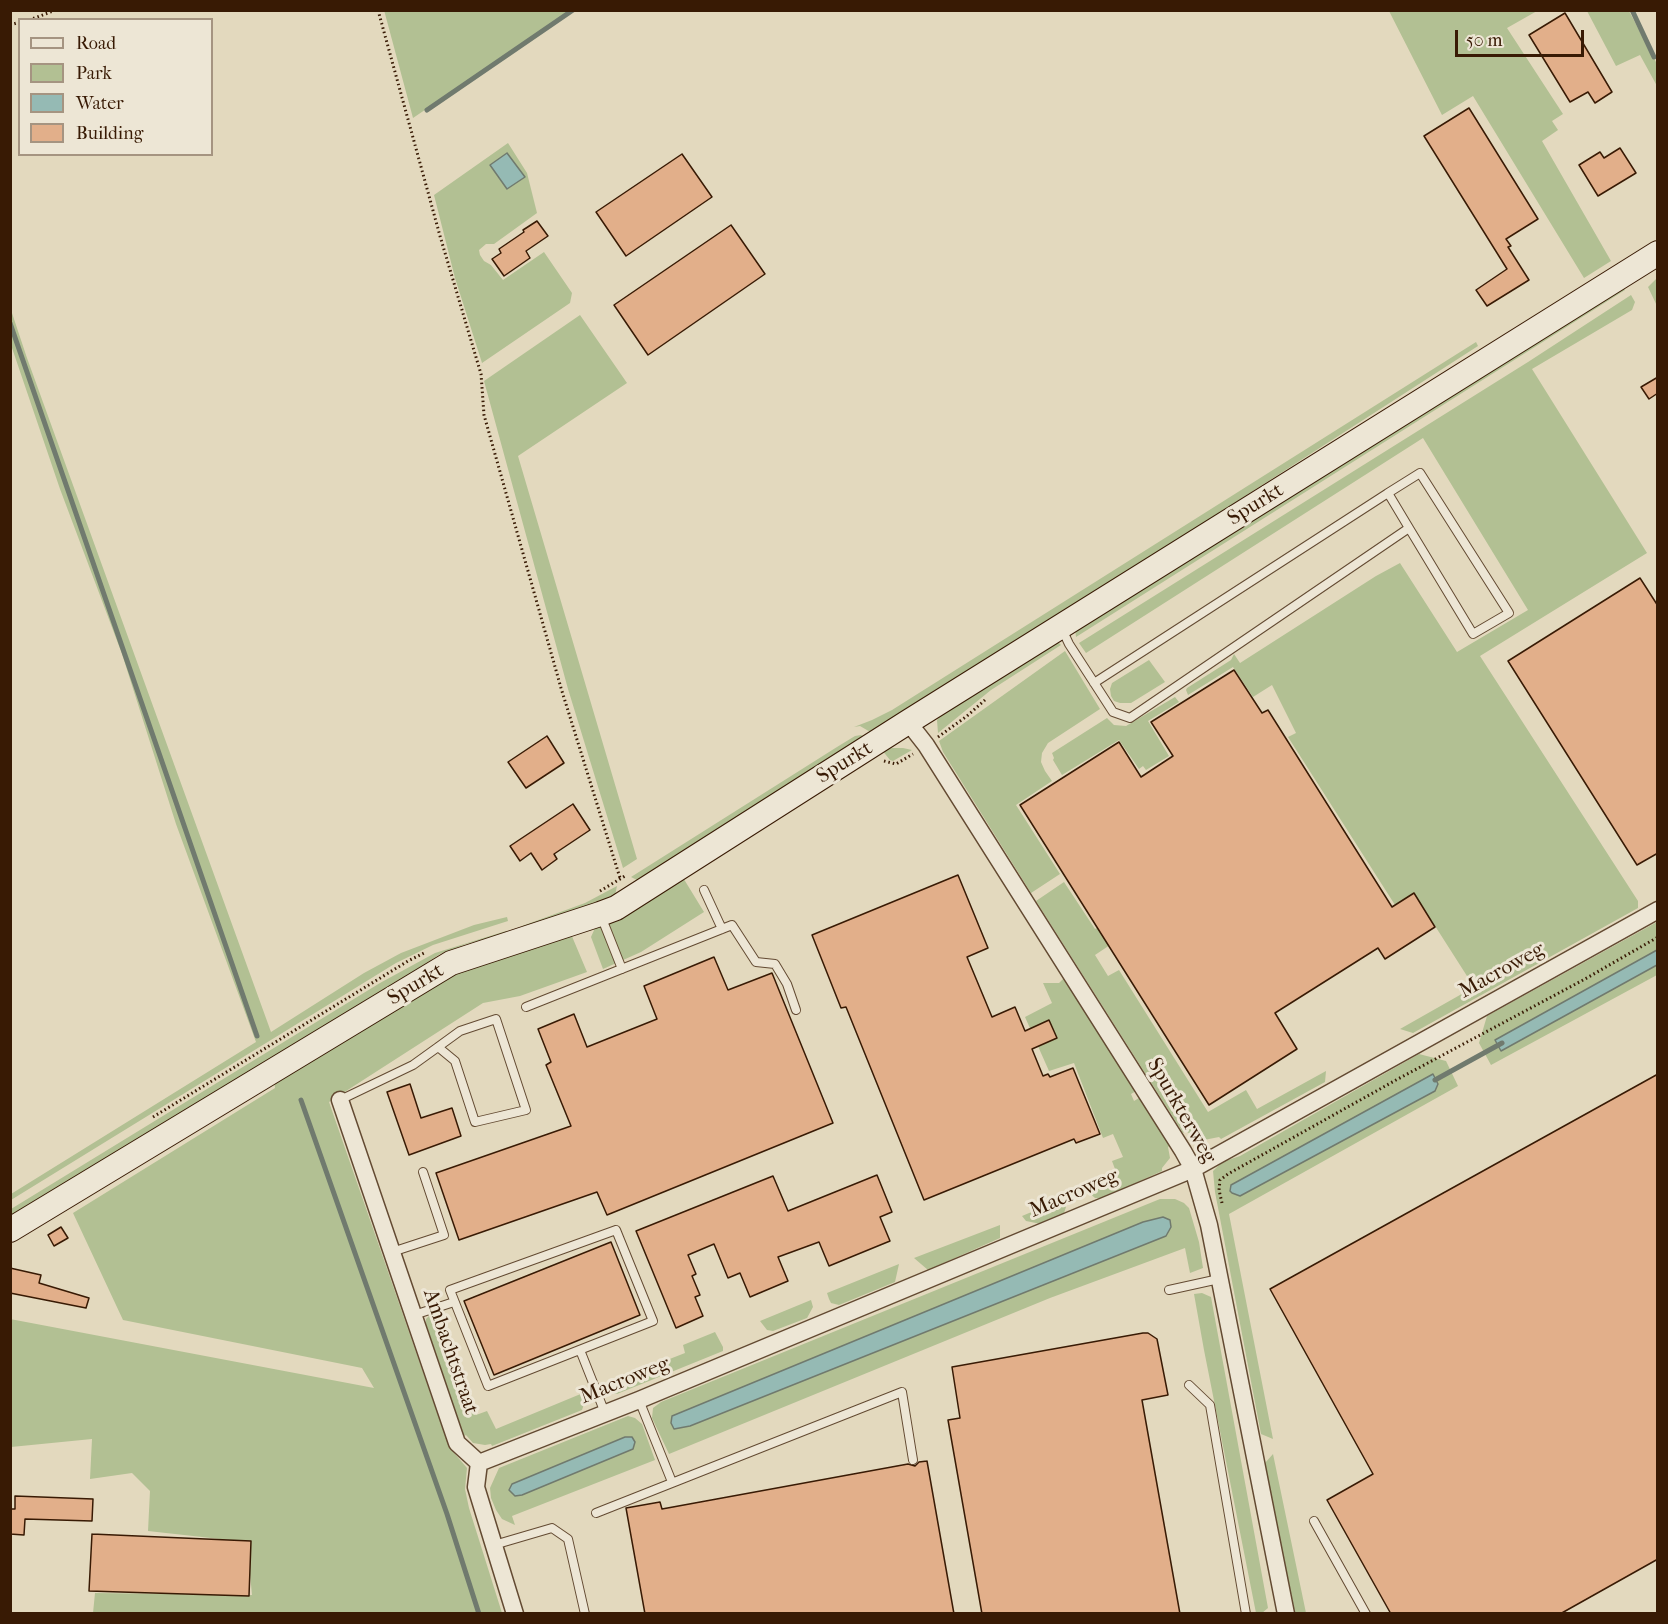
<!DOCTYPE html>
<style>
body{margin:0}
#map{position:relative;width:1668px;height:1624px;overflow:hidden;background:#e3d9be;font-family:"IM FELL French Canon",serif}
canvas{display:block}
.frame{position:absolute;inset:0;border:12px solid #381a04;pointer-events:none}
.legend{position:absolute;left:18px;top:18px;width:195px;height:138px;box-sizing:border-box;background:#ede6d5;border:2px solid #a59481;margin:0;padding:8px 10px;list-style:none;font-size:18px;color:#381a04}
.legend li{display:flex;align-items:center;gap:12px;height:30px}
.legend b{width:30px;border:2px solid #a59481}
.scale{position:absolute;left:1455px;top:30px;width:129px;height:27px;box-sizing:border-box;border:3px solid #381a04;border-top:0;padding-left:8px;font-size:18px;line-height:21px;white-space:nowrap;color:#381a04;-webkit-text-stroke:4px #ede6d5;paint-order:stroke}
</style>
<div id="map">
<canvas width="1668" height="1624"></canvas>
<div class="frame"></div>
<ul class="legend">
<li><b style="height:8px;background:#ede6d5"></b>Road</li>
<li><b style="height:16px;background:#b2c093"></b>Park</li>
<li><b style="height:16px;background:#95bab4"></b>Water</li>
<li><b style="height:16px;background:#e2af8a"></b>Building</li>
</ul>
<div class="scale">50 m</div>
</div>
<script>
const g = document.querySelector('canvas').getContext('2d');
g.lineJoin = 'round';
function fillPath(path, color) { g.fillStyle = color; g.fill(path, 'evenodd'); }
const toPath = rows => new Path2D(rows.map(r => 'M' + r).join(''));
function strokePath(path, color, width, dash) { g.strokeStyle = color; g.lineWidth = width; g.lineCap = dash ? 'butt' : 'round'; g.setLineDash(dash || []); g.stroke(path); }
function label(font, color, halo, rows, align = 'center') {
  g.font = font + ' "IM FELL French Canon",serif'; g.lineWidth = 6; g.setLineDash([]); g.textBaseline = 'middle'; g.strokeStyle = halo; g.fillStyle = color; for (const [text, x, y, turn = 0] of rows) {
    g.save(); g.translate(x, y); g.rotate((+turn || 0) * Math.PI / 180); g.textAlign = isNaN(turn) ? turn : align; if (halo) g.strokeText(text, 0, 0); g.fillText(text, 0, 0); g.restore();
  }
}
fillPath(toPath([
 [384,10,571,10,571,11,413,118],
 [1389,11,1537,11,1507,28,1563,114,1552,121,1558,130,1542,141,1611,261,1584,278,1473,96,1442,115],
 [1587,11,1629,11,1657,64,1657,86,1640,55,1616,66],
 [508,143,527,173,537,213,494,244,486,244,479,250,480,255,484,261,491,265,503,280,544,252,572,293,570,303,482,363,455,278,434,195],
 [1657,278,1657,306,1648,287],
 [1620,284,1625,290,1076,637,1075,628],
 [1631,295,1635,302,1632,310,1532,369,1647,553,1480,656,1638,901,1638,908,1413,1033,1400,1029,1474,987,1414,893,1395,905,1288,737,1296,733,1272,685,1253,697,1233,667,1188,695,1186,690,1187,688,1231,660,1234,654,1240,663,1376,576,1400,563,1457,652,1528,610,1423,438,1086,653,1079,643,1528,362],
 [10,307,27,358,271,1032,364,973,401,953,474,925,507,917,508,921,433,945,396,963,11,1200,11,1194,256,1042,176,824,122,654,60,489,11,345],
 [580,315,627,383,518,456,637,859,623,868,568,689,484,381],
 [1476,342,1478,346,1062,614,872,733,860,726,854,727,872,720,892,710],
 [1054,642,1059,643,1061,645,991,690,938,733,937,720,944,711],
 [1065,651,1100,709,1048,743,1042,753,1041,762,1045,771,1052,781,1016,805,1060,874,1031,893,943,752,939,741],
 [1149,660,1165,682,1131,703,1120,703,1114,701,1111,696,1110,689,1112,683],
 [1175,697,1179,702,1148,721,1169,756,1146,770,1143,766,1139,769,1119,740,1062,775,1053,760,1054,758,1052,753,1107,718,1114,725,1126,726],
 [861,735,865,737,642,879,637,880,631,877,837,747,855,736],
 [892,748,903,748,912,750,893,761,890,760,882,750],
 [682,876,704,912,641,952,603,969,591,937,595,928],
 [1064,882,1095,929,1118,916,1128,933,1095,955,1108,976,1119,970,1208,1112,1246,1090,1257,1109,1326,1071,1325,1082,1221,1139,1219,1137,1204,1140,1196,1137,1185,1131,1183,1133,1036,901],
 [617,886,615,896,523,929,522,926,585,903],
 [1657,922,1657,950,1495,1040,1501,1051,1657,965,1657,975,1491,1065,1479,1043,1487,1016],
 [506,931,508,933,466,944,440,954,395,984,11,1219,11,1209,380,983,435,953],
 [571,934,587,972,520,996,483,1003,329,1102,449,1447,467,1468,465,1489,469,1508,502,1613,93,1613,95,1593,252,1595,247,1542,148,1531,150,1491,132,1473,90,1479,92,1439,11,1447,10,1319,374,1388,362,1368,123,1320,73,1213,275,1088,274,1079,468,965],
 [1064,978,1136,1091,1131,1094,1134,1101,1139,1098,1171,1145,1168,1147,1170,1158,1162,1168,1162,1171,1103,1198,1095,1198,1086,1190,1118,1177,1112,1161,1123,1157,1113,1134,1103,1138,1074,1063,1049,1071,1025,1017,1052,1003,1043,983,1059,983],
 [1419,1054,1446,1061,1458,1086,1229,1214,1273,1439,1261,1434,1215,1192,1213,1171,1222,1162,1240,1156],
 [1433,1074,1435,1091,1240,1196,1232,1193,1232,1185],
 [1065,1198,1066,1207,1064,1213,1041,1224,1026,1221,1022,1216],
 [1160,1199,1175,1199,1184,1203,1189,1208,1199,1242,1203,1268,1190,1273,1185,1248,1050,1298,669,1454,652,1418,653,1408,661,1402],
 [1163,1217,671,1423,672,1416,1143,1222],
 [1000,1225,1000,1238,928,1270,914,1258],
 [899,1264,895,1282,839,1305,831,1303,829,1299,827,1293],
 [1202,1293,1211,1297,1268,1608,1262,1613,1256,1613,1204,1350,1194,1294],
 [811,1300,813,1307,807,1318,773,1331,767,1330,760,1321],
 [430,1315,434,1315,476,1415,487,1411,496,1429,583,1393,584,1404,582,1410,492,1446,491,1444,485,1445,473,1443,466,1435,464,1436,426,1324,426,1319],
 [715,1332,723,1347,723,1351,617,1394,611,1394,603,1385,685,1353,683,1345],
 [628,1416,635,1418,642,1424,655,1460,512,1516,515,1525,502,1519,496,1510,491,1498,490,1488,499,1468],
 [1273,1454,1306,1613,1295,1613,1265,1463]
]), '#b2c093');
const water = toPath([
 [507,153,525,177,507,189,490,165,507,153],
 [1657,950,1657,965,1501,1051,1495,1040,1657,950],
 [1433,1074,1438,1084,1435,1091,1240,1196,1232,1193,1230,1191,1231,1185,1433,1074],
 [1163,1217,1170,1220,1171,1227,1166,1236,690,1426,674,1429,671,1423,672,1416,1143,1222,1163,1217],
 [625,1437,632,1437,635,1442,633,1449,522,1495,515,1496,509,1490,512,1484,625,1437]
]);
fillPath(water, '#95bab4');
strokePath(water, '#707a6e', 1.5);
strokePath(toPath([
 [1632,10,1654,57],
 [427,110,573,10],
 [10,323,257,1036],
 [1435,1080,1502,1043],
 [301,1100,447,1514,479,1614]
]), '#707a6e', 5);
const building = toPath([
 [1565,13,1612,92,1595,103,1588,92,1570,102,1529,35,1565,13],
 [1469,108,1538,219,1506,239,1511,246,1508,247,1529,280,1487,306,1476,290,1507,269,1424,136,1469,108],
 [1620,148,1636,173,1598,196,1579,165,1600,152,1604,158,1620,148],
 [682,154,712,197,626,256,596,212,682,154],
 [537,221,548,236,526,251,530,258,504,276,492,259,501,253,499,249,524,232,523,230,537,221],
 [731,225,765,274,648,355,614,305,731,225],
 [1658,377,1658,393,1649,399,1641,387,1658,377],
 [1640,578,1658,606,1658,853,1637,865,1508,661,1640,578],
 [1234,670,1262,713,1268,710,1392,907,1414,893,1435,927,1385,959,1378,948,1275,1013,1297,1049,1209,1105,1020,805,1119,742,1141,777,1173,756,1151,722,1234,670],
 [547,736,564,763,526,788,508,762,547,736],
 [573,804,590,830,554,854,557,859,542,870,531,853,520,861,510,846,573,804],
 [958,875,988,948,967,957,992,1017,1015,1007,1025,1031,1049,1020,1057,1038,1032,1049,1043,1076,1048,1074,1050,1077,1073,1068,1100,1134,1076,1143,1074,1139,924,1200,846,1007,841,1008,812,935,958,875],
 [714,957,728,990,772,973,833,1123,607,1215,597,1192,459,1240,436,1173,571,1126,546,1065,551,1062,538,1029,574,1014,587,1047,657,1019,644,986,714,957],
 [1658,1074,1658,1559,1560,1614,1391,1614,1327,1500,1373,1474,1270,1289,1658,1074],
 [410,1084,421,1118,452,1108,461,1136,409,1155,387,1092,410,1084],
 [877,1175,892,1212,880,1217,890,1241,829,1266,819,1242,778,1257,788,1281,750,1297,740,1273,728,1278,714,1244,688,1255,696,1274,692,1276,700,1295,695,1297,703,1316,676,1328,636,1231,773,1176,788,1211,877,1175],
 [61,1227,68,1238,54,1246,48,1235,61,1227],
 [611,1242,640,1315,494,1375,464,1301,611,1242],
 [10,1268,41,1275,39,1283,89,1298,86,1308,10,1293,10,1268],
 [1143,1333,1148,1333,1157,1339,1168,1395,1142,1400,1180,1614,982,1614,948,1420,960,1418,952,1367,1143,1333],
 [927,1461,954,1614,645,1614,626,1508,660,1502,662,1509,908,1464,915,1466,919,1462,927,1461],
 [15,1496,93,1499,92,1521,25,1519,24,1535,10,1534,10,1509,15,1509,15,1496],
 [92,1534,251,1541,249,1596,89,1591,92,1534]
]);
fillPath(building, '#e2af8a');
strokePath(building, '#381a04', 1.5);
const lane = toPath([
 [1061,627,1069,644,1113,712,1130,718,1409,528,1473,634,1509,613,1420,473,1388,493,1409,528],
 [1094,683,1388,493],
 [704,890,722,929],
 [601,916,622,969],
 [526,1007,732,925,756,962,775,964,787,984,796,1010],
 [340,1100,413,1065,438,1047,460,1031,496,1019,526,1110,475,1122,455,1061,438,1047],
 [616,1230,653,1321,488,1386,450,1290,616,1230],
 [392,1252,444,1235,423,1172],
 [1169,1290,1219,1279],
 [414,1315,454,1302],
 [580,1350,605,1413],
 [1189,1385,1210,1405,1246,1614],
 [639,1400,672,1482],
 [596,1513,902,1392,913,1460],
 [1314,1521,1366,1614],
 [494,1545,552,1528,568,1539,585,1614]
]);
const street = toPath([
 [908,722,926,745,1183,1151,1193,1169,1209,1225,1286,1614],
 [340,1100,457,1443,479,1463,476,1487,515,1614],
 [479,1463,639,1400,1193,1169,1658,910]
]);
const secondary = toPath([
 [10,1230,451,963,600,914,616,908,908,722,1658,253]
]);
strokePath(lane, '#634a32', 10);
strokePath(street, '#634a32', 19);
strokePath(secondary, '#381a04', 26);
strokePath(toPath([
 [378,10,440,236,481,374,484,415,561,688,620,878],
 [29,20,56,10],
 [10,25,20,22],
 [938,737,967,716,985,700],
 [884,761,896,764,913,754],
 [600,891,625,876],
 [153,1117,408,961,424,953],
 [1222,1203,1219,1190,1220,1180,1228,1174,1396,1080,1585,979,1658,937]
]), '#381a04', 3, [1.5, 3]);
strokePath(lane, '#ede6d5', 8);
strokePath(street, '#ede6d5', 16);
strokePath(secondary, '#ede6d5', 24);
label('21px', '#381a04', '#ede6d5', [
 ["Spurkt",1256,505,-32],
 ["Spurkt",845,763,-32],
 ["Macroweg",1502,971,-29],
 ["Spurkt",416,985,-31],
 ["Spurkterweg",1181,1111,60],
 ["Macroweg",1074,1194,-23],
 ["Ambachtstraat",450,1352,71],
 ["Macroweg",625,1381,-22]
]);
</script>
